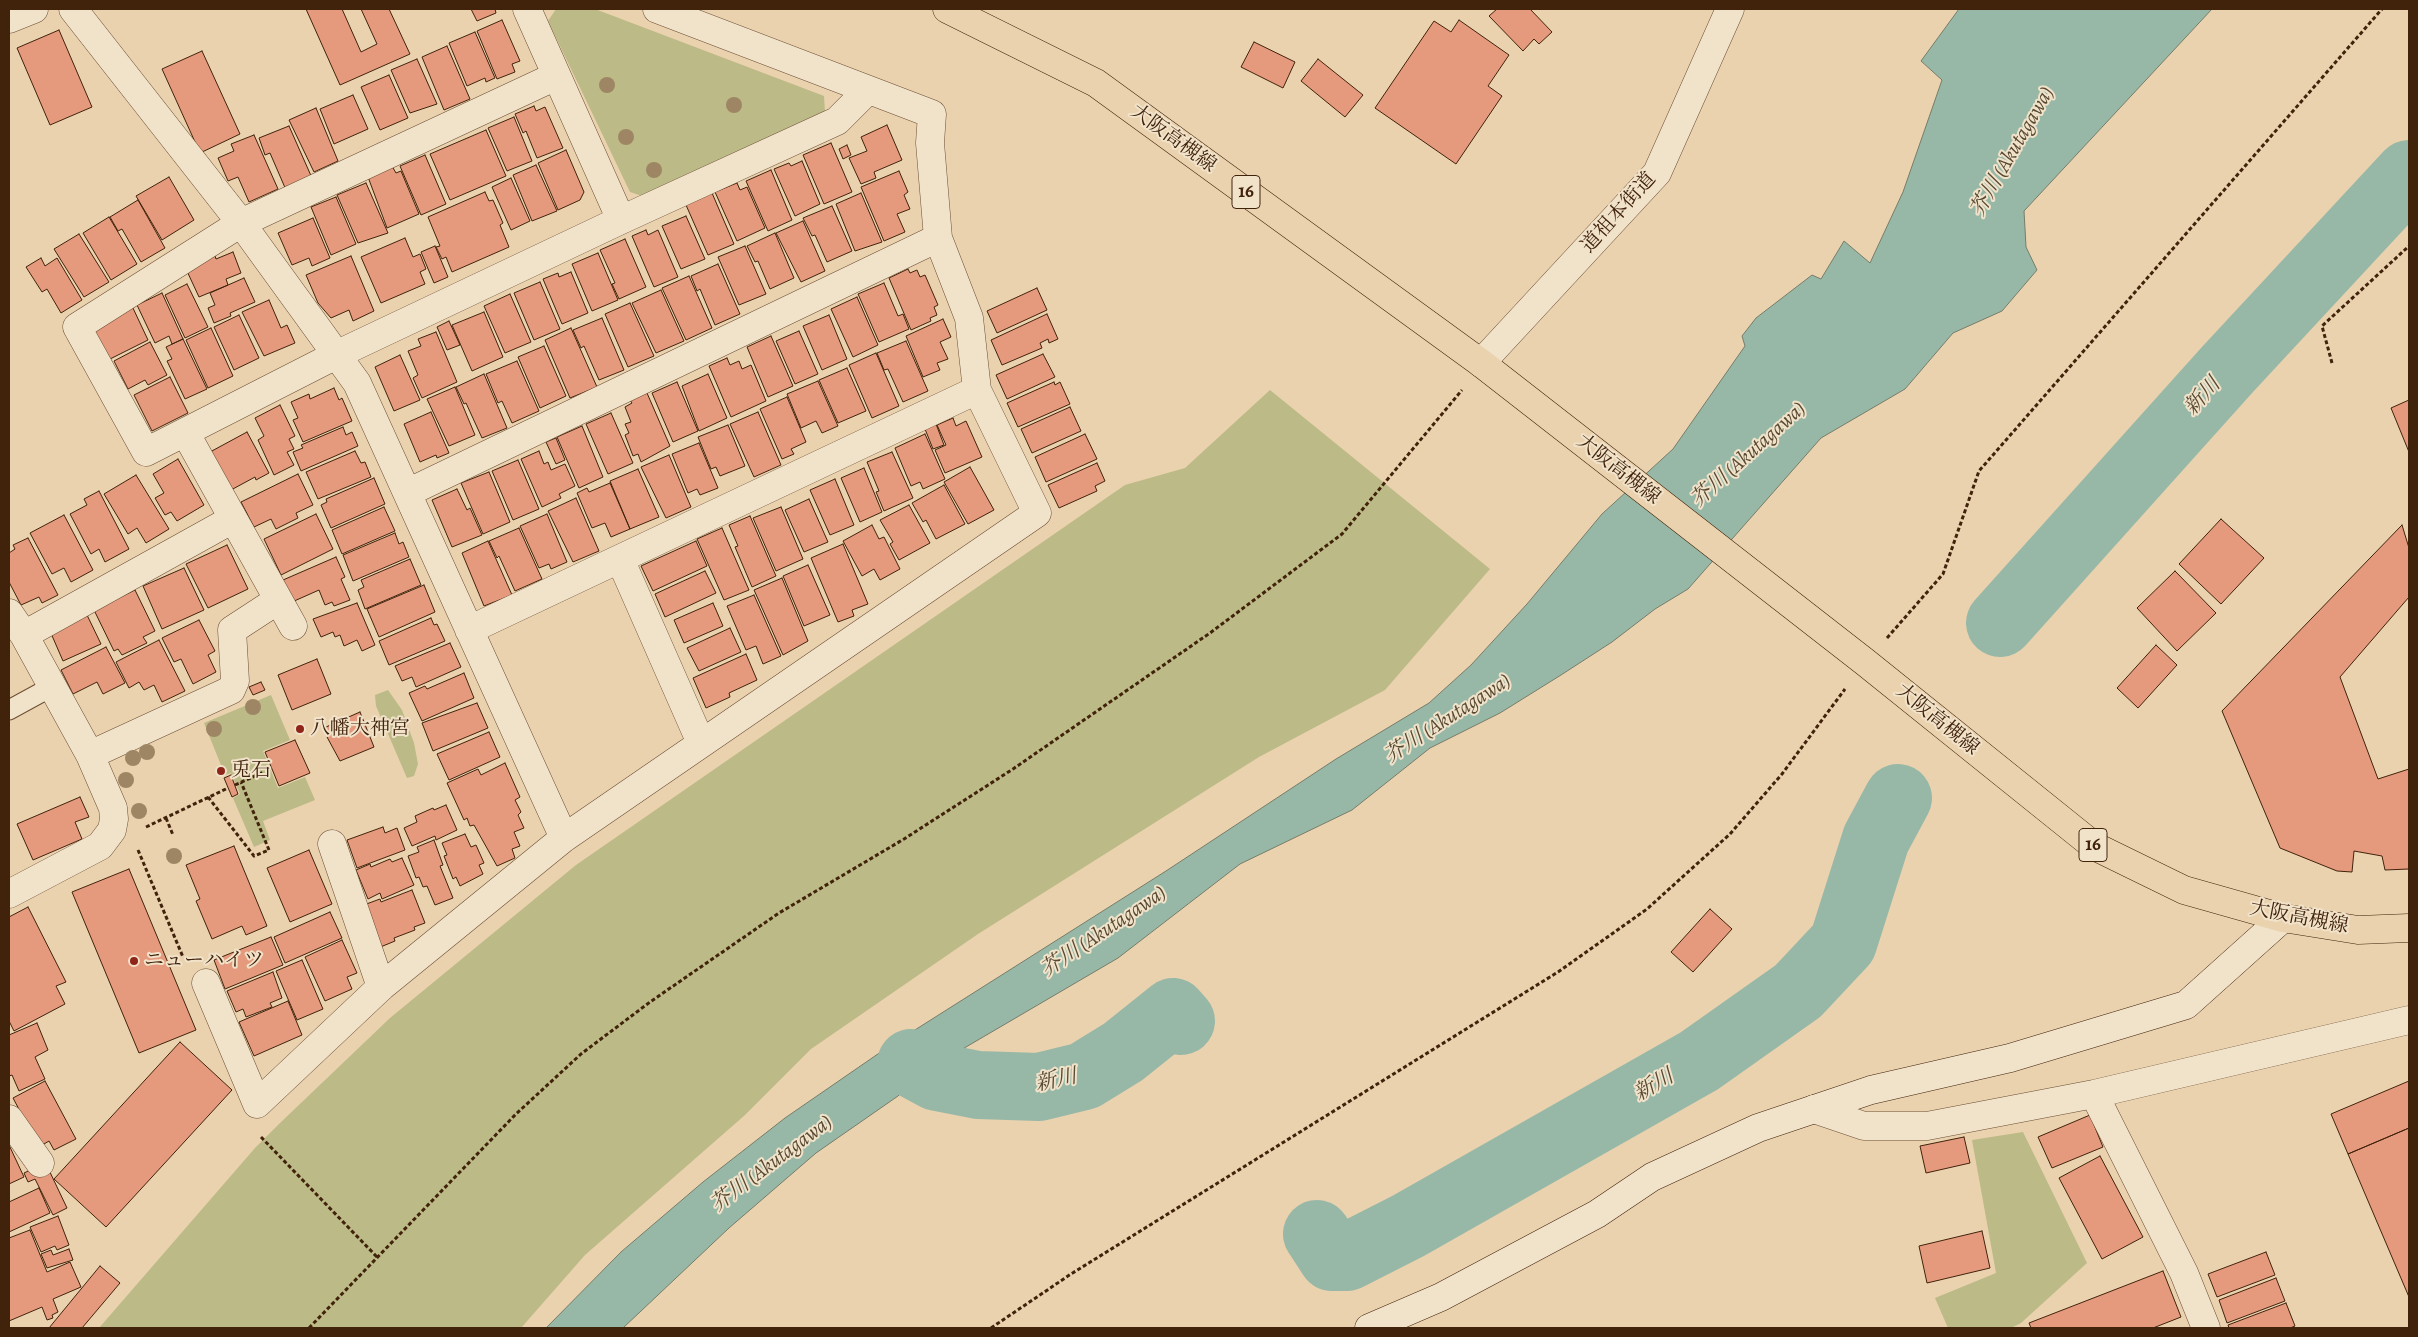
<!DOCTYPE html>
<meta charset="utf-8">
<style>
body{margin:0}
#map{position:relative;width:2418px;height:1337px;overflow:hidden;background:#ead2ae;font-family:Alegreya,serif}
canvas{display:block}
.frame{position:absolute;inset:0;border:10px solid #41220b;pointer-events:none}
</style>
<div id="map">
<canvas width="2418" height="1337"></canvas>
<div class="frame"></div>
</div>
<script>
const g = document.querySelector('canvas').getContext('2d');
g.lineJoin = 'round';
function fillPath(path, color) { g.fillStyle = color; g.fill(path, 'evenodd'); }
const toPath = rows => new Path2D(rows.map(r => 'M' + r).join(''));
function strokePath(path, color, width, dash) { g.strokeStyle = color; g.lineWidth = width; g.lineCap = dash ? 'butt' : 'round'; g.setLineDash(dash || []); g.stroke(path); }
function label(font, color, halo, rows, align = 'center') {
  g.font = font + ' Alegreya,"Noto Serif JP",serif'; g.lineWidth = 4; g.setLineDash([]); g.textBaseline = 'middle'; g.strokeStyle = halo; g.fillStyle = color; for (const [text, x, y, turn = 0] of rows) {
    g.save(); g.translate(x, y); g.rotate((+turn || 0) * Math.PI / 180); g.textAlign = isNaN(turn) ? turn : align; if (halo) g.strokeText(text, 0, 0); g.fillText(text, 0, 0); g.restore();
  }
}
fillPath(toPath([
 [556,9,595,9,824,96,825,112,648,198,630,192,548,21],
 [1270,390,1490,569,1385,690,1259,757,978,934,811,1049,745,1115,585,1255,521,1328,99,1328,255,1148,280,1123,390,1018,576,865,1125,485,1185,468],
 [388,690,402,710,414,743,418,764,414,776,407,778,376,706,375,695],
 [271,695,290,740,263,751,278,788,305,777,315,800,263,821,270,840,254,847,233,798,240,794,231,773,225,775,204,723],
 [2023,1132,2087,1263,2021,1323,2011,1328,1948,1328,1935,1298,1996,1273,1972,1140]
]), '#bcba86');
const water = toPath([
 [1959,9,2212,9,2024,211,2026,247,2037,270,2002,311,1953,333,1905,389,1821,438,1688,589,1655,609,1612,642,1561,675,1500,713,1430,748,1352,810,1240,864,1118,958,925,1071,898,1096,816,1153,729,1228,623,1328,546,1328,621,1252,703,1182,785,1118,888,1047,1166,871,1336,759,1429,703,1471,665,1527,604,1602,514,1673,449,1745,346,1742,336,1756,318,1812,275,1821,279,1844,241,1870,263,1903,192,1942,80,1921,61,1959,9]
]);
fillPath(water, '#98b8a7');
strokePath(water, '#757c69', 1);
strokePath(toPath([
 [2000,623,2227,370,2409,174],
 [911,1063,937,1077,978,1085,1039,1087,1084,1076,1123,1052,1173,1012,1181,1021],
 [1317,1234,1332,1257,1347,1257,1408,1226,1699,1061,1798,991,1843,943,1876,839,1898,798]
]), '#98b8a7', 68);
const building = toPath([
 [306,9,342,9,361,52,377,44,361,9,389,9,410,54,340,85,306,9],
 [471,9,495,9,496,13,477,21,471,9],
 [1497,9,1530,9,1552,32,1539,44,1534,39,1523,51,1489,16,1497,9],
 [502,20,520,61,512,64,515,72,497,79,477,31,502,20],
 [1459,20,1509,55,1488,86,1502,96,1456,164,1375,108,1434,21,1451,32,1459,20],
 [59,30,92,107,50,125,17,48,59,30],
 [475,32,495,78,486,82,485,78,467,86,449,43,475,32],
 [1254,42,1295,62,1283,88,1241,67,1254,42],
 [447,46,470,99,444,110,422,57,447,46],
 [202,51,240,134,200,153,162,69,202,51],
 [417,59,437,104,410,113,391,70,417,59],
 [1318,59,1363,95,1345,117,1301,81,1318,59],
 [389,75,408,118,380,130,361,87,389,75],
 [353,95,368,129,334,144,320,109,353,95],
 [534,106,536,111,545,107,563,148,537,158,526,131,523,133,515,114,534,106],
 [316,108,338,161,314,172,289,120,316,108],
 [514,117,532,161,507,171,488,128,514,117],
 [887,125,902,160,874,172,876,178,861,184,849,158,867,151,861,137,887,125],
 [289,126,312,178,286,190,270,153,265,155,259,138,289,126],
 [486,130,506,176,450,200,430,154,486,130],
 [254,135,278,189,249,202,238,177,228,181,218,158,234,151,231,144,254,135],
 [831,143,852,192,824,204,803,155,831,143],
 [847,145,851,155,843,159,839,149,847,145],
 [566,150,584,192,580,200,558,210,538,163,566,150],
 [425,155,446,204,421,215,400,166,425,155],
 [802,161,820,204,795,216,774,169,789,163,791,166,802,161],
 [536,165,557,211,532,221,513,175,536,165],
 [392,166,396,173,401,171,419,214,387,228,368,177,392,166],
 [771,170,792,220,768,231,746,181,771,170],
 [899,171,908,192,904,195,910,209,897,214,905,232,884,241,861,187,899,171],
 [169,177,194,220,162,240,136,196,169,177],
 [511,178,530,221,511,230,492,187,511,178],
 [366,183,388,233,358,243,337,195,366,183],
 [737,183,740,190,747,187,765,228,737,241,715,192,737,183],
 [485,192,489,201,493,200,503,223,500,225,509,247,452,272,446,257,442,259,436,247,440,246,428,217,485,192],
 [712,193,734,244,708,255,686,205,712,193],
 [861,193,882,242,855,251,836,204,861,193],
 [336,197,356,244,331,255,311,207,336,197],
 [138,200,165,248,141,262,122,229,118,231,110,217,138,200],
 [832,206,852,251,827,262,815,235,812,236,803,218,832,206],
 [686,216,705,259,681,269,662,226,686,216],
 [109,217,137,264,111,280,83,233,109,217],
 [313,218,330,258,312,266,309,258,292,265,278,233,313,218],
 [803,221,825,271,801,282,776,233,803,221],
 [646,230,648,235,658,230,678,277,654,287,632,236,646,230],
 [775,233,794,278,770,289,758,261,755,262,747,246,775,233],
 [79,234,109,282,84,297,54,249,79,234],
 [405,238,413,257,420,254,426,269,420,272,425,284,381,303,361,257,405,238],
 [625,239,646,287,619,299,612,284,615,283,600,250,625,239],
 [435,246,448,277,434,283,421,252,435,246],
 [745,246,766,294,739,305,718,257,745,246],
 [233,252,241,273,226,279,228,285,199,297,186,269,215,256,216,259,233,252],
 [598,253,618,300,592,311,572,264,598,253],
 [351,256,374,311,353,321,349,310,331,318,318,303,306,275,351,256],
 [41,258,45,266,57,258,82,300,61,313,47,289,42,292,26,267,41,258],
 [718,264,740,314,715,325,700,289,697,291,691,276,718,264],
 [908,269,910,273,917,270,920,277,925,275,938,305,934,307,937,315,930,318,931,321,911,330,889,278,908,269],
 [571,272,588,313,562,324,543,279,558,273,559,277,571,272],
 [689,276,712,328,686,340,662,288,689,276],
 [244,278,255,302,230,313,231,316,214,323,208,308,215,305,210,293,244,278],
 [540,282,560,329,534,340,514,293,540,282],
 [884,283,898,316,903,314,909,329,879,342,858,294,884,283],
 [187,284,208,327,185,338,165,295,187,284],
 [1037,288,1047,310,997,333,987,311,1037,288],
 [661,290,684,341,656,353,632,303,661,290],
 [162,293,183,339,172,344,169,336,155,343,137,305,162,293],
 [510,294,531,342,505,353,484,306,510,294],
 [857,297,878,345,853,357,831,309,857,297],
 [269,300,281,328,287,325,295,343,264,356,242,312,269,300],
 [630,303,654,356,628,367,605,314,630,303],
 [132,306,148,340,108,360,92,327,132,306],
 [484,312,503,357,472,371,452,325,484,312],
 [1047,314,1058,339,1049,343,1048,339,1040,343,1042,348,1002,365,991,340,1047,314],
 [239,315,259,358,234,370,214,327,239,315],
 [829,315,847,359,822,370,803,326,829,315],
 [602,318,624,370,599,380,584,346,581,348,573,330,602,318],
 [943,319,951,337,940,342,948,359,937,363,940,370,923,377,906,336,943,319],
 [449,321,460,345,447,350,437,327,449,321],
 [211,328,233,376,208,388,186,340,211,328],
 [571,328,597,387,570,398,545,340,571,328],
 [799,331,818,374,795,384,776,341,799,331],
 [436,332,457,382,422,398,413,378,418,375,408,351,421,346,418,339,436,332],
 [771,336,793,386,768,397,747,347,771,336],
 [183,339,207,389,185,399,167,361,172,359,166,347,183,339],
 [906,341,928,391,903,402,888,369,884,370,877,353,906,341],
 [150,342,167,375,148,385,145,380,128,389,114,361,150,342],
 [544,346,566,396,540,408,518,357,544,346],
 [876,353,899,406,872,418,849,365,876,353],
 [1043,354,1055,377,1007,399,996,375,1043,354],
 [400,355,420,400,394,411,375,367,400,355],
 [727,358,730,365,739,361,742,369,751,365,766,401,731,417,709,366,727,358],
 [517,361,539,411,512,423,502,401,498,403,486,374,517,361],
 [847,368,866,411,838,423,819,380,847,368],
 [484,374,507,428,482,438,466,403,464,404,456,387,484,374],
 [708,374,727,418,699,431,682,386,708,374],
 [170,377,188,413,152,431,134,395,170,377],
 [818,381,838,426,822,433,816,421,801,428,787,394,818,381],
 [677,382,698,431,673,442,652,393,677,382],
 [1054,382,1055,385,1060,382,1070,404,1018,427,1007,403,1054,382],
 [455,387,475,435,449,446,427,399,455,387],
 [334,388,339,400,342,398,352,421,303,442,293,420,298,418,291,402,309,394,310,399,334,388],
 [647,393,670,446,641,462,638,454,633,456,625,435,629,433,625,424,631,422,625,407,632,403,630,400,647,393],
 [787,397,806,442,791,449,794,454,782,459,760,409,787,397],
 [2409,400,2409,452,2391,408,2409,400],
 [280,405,295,436,289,439,294,449,287,452,294,465,274,475,258,440,264,436,255,418,280,405],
 [1070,407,1081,431,1032,453,1021,429,1070,407],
 [431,412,449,453,437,458,436,455,420,462,404,424,431,412],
 [758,412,781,465,754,477,730,424,758,412],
 [611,413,633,463,608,474,586,424,611,413],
 [953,418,956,426,966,421,982,457,945,473,935,450,946,445,937,425,953,418],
 [936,424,944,445,933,449,925,429,936,424],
 [728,425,745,466,720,476,716,467,711,469,698,437,728,425],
 [582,426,603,477,579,488,557,437,582,426],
 [343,427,346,435,352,432,358,446,301,471,293,452,303,448,301,445,343,427],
 [247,432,269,473,256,480,255,477,231,490,210,452,247,432],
 [925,434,945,479,923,489,920,482,911,486,895,448,925,434],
 [1085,434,1097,459,1046,482,1035,457,1085,434],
 [556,438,565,460,556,464,546,442,556,438],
 [699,443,718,488,700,495,697,489,688,493,672,454,699,443],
 [355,451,361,463,365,462,371,477,318,499,306,472,355,451],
 [539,451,544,464,548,462,551,470,565,464,575,486,559,494,561,498,542,507,521,459,539,451],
 [892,452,913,498,884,511,876,492,879,491,867,462,892,452],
 [669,455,691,507,666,518,641,467,669,455],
 [178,459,204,505,177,521,171,512,165,515,155,498,164,493,153,474,178,459],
 [518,460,539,509,513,520,492,471,518,460],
 [1097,463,1105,481,1095,486,1097,491,1059,508,1048,485,1097,463],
 [970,467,994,510,968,524,944,482,970,467],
 [864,468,882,512,860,522,841,478,864,468],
 [638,469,659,517,630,529,610,481,638,469],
 [489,472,510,522,483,534,461,483,489,472],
 [298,474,313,505,296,513,298,518,276,529,271,519,254,527,241,502,298,474],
 [136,475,169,529,146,543,137,528,128,534,104,494,136,475],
 [374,478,385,504,331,528,321,505,327,502,326,499,374,478],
 [835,479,854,525,830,535,810,490,835,479],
 [610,483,630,529,611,537,605,523,592,528,577,493,587,488,589,492,610,483],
 [944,485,965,524,936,539,926,520,923,522,912,503,944,485],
 [457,489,467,510,470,508,482,535,452,547,432,500,457,489],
 [99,491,129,549,105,562,99,549,91,554,70,514,87,505,84,499,99,491],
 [576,498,599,551,573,562,548,511,576,498],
 [809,499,828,542,804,552,785,510,809,499],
 [909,505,930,543,899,560,890,544,893,542,880,520,909,505],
 [384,507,395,531,342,554,332,530,384,507],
 [781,507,803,559,776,571,753,518,781,507],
 [316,514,333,549,281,575,264,539,316,514],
 [547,514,567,562,551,569,549,564,539,568,520,526,547,514],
 [64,515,93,570,71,582,64,568,52,574,30,533,64,515],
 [750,516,776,576,752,587,735,547,738,546,729,525,750,516],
 [2221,519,2264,558,2221,604,2179,564,2221,519],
 [872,525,879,539,884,537,900,569,880,580,874,569,862,576,843,541,872,525],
 [2402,525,2409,548,2409,597,2340,677,2378,779,2409,769,2409,869,2385,870,2382,856,2354,851,2352,872,2337,871,2280,848,2222,711,2402,525],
 [519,528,542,579,515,591,499,556,497,558,489,541,519,528],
 [722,528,749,590,724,600,697,539,722,528],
 [395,533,399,544,403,542,409,557,353,581,343,555,395,533],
 [28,538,58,595,42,603,39,597,21,605,9,582,9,553,15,549,13,545,28,538],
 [488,541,512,595,484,606,462,553,488,541],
 [696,541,707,566,653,591,641,566,696,541],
 [843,544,868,604,852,610,854,616,838,622,811,558,843,544],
 [227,545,248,589,208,608,186,564,227,545],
 [336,557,345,577,341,579,350,600,334,606,332,602,325,605,319,590,292,602,283,580,336,557],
 [410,559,421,585,365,609,358,590,364,587,361,580,410,559],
 [808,565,830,615,804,626,783,576,808,565],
 [184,568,204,610,162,629,143,586,184,568],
 [705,571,716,593,665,617,655,594,705,571],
 [2175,571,2216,613,2177,651,2137,608,2175,571],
 [782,578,808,641,783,655,754,590,782,578],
 [424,585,435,612,379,637,367,609,424,585],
 [135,590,155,631,143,637,147,643,122,655,118,649,114,651,94,610,135,590],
 [754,595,781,656,763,664,756,646,746,650,727,606,754,595],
 [357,603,375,645,362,651,357,640,344,646,340,635,335,637,333,632,321,637,313,619,357,603],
 [713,603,723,626,684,643,674,620,713,603],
 [87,615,101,644,63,661,50,631,87,615],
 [431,618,434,625,437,624,445,641,389,665,379,641,431,618],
 [199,620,215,651,208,655,216,672,193,684,181,659,174,662,162,638,199,620],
 [730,628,741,652,699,671,687,648,730,628],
 [159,640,185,691,162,702,154,685,144,690,139,682,129,688,116,662,159,640],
 [450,643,461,667,416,687,412,677,402,681,395,666,450,643],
 [2156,645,2177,665,2138,708,2117,688,2156,645],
 [106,647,125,683,103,694,97,682,73,694,61,670,106,647],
 [746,654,757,680,729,693,730,697,706,708,693,678,746,654],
 [317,659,331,694,292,710,278,675,317,659],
 [464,673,474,698,422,721,409,693,425,686,427,689,464,673],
 [261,682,265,690,253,695,249,687,261,682],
 [477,703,488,728,433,751,422,723,477,703],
 [360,712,374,747,340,761,327,737,329,736,326,727,360,712],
 [489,732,500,757,449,780,437,754,489,732],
 [295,740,310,773,279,786,265,752,295,740],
 [505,763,520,797,515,800,521,812,518,815,524,828,514,832,520,846,512,849,515,858,497,866,474,825,470,826,467,818,464,820,447,783,478,769,481,775,505,763],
 [231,775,238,794,232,797,224,778,231,775],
 [80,797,89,817,75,822,82,839,33,860,17,824,80,797],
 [446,805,457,830,436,840,435,836,412,846,404,828,417,822,415,816,433,808,434,810,446,805],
 [383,827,385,833,397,828,405,850,357,868,347,840,383,827],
 [465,834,471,847,476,845,484,863,479,865,483,874,460,886,456,877,453,879,444,856,447,855,442,843,465,834],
 [434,840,443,865,440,866,453,898,435,905,427,886,423,887,419,877,416,878,408,856,419,852,417,847,434,840],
 [234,846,267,926,246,935,242,926,212,939,196,901,200,899,186,865,234,846],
 [309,850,332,904,290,922,267,868,309,850],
 [402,858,414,885,382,899,380,893,368,899,356,870,370,864,371,867,390,859,392,862,402,858],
 [129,869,196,1030,139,1053,72,892,129,869],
 [412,890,425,923,414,927,415,930,394,938,395,941,378,948,361,906,380,899,381,902,412,890],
 [28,907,66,982,56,986,65,1004,14,1031,9,1021,9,917,28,907],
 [1710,909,1732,929,1693,972,1671,952,1710,909],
 [330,912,342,938,285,963,274,937,330,912],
 [271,937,283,965,225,989,214,960,271,937],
 [342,940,357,973,347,977,352,989,325,1001,305,957,342,940],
 [302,960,323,1009,297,1020,276,971,302,960],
 [273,972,282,998,270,1003,272,1007,246,1017,243,1009,236,1012,227,991,273,972],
 [288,1001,302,1035,254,1056,239,1022,288,1001],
 [37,1023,48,1050,35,1057,45,1079,19,1091,12,1075,9,1076,9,1035,37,1023],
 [180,1042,232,1090,106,1227,54,1179,180,1042],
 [45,1081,76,1139,54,1150,49,1141,39,1147,13,1098,45,1081],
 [2409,1081,2409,1128,2348,1154,2331,1114,2409,1081],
 [2090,1115,2103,1147,2052,1168,2038,1137,2090,1115],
 [2409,1128,2409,1297,2348,1154,2409,1128],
 [1964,1137,1970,1163,1926,1173,1920,1146,1964,1137],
 [9,1145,24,1177,9,1184,9,1145],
 [2100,1156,2143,1237,2102,1259,2059,1178,2100,1156],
 [41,1165,48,1168,67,1208,53,1215,35,1179,28,1182,24,1173,41,1165],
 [39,1188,50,1213,9,1232,9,1202,39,1188],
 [58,1216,69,1245,57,1250,55,1246,41,1252,30,1227,58,1216],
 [30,1230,47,1272,70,1262,81,1287,53,1299,58,1312,52,1315,53,1318,47,1320,42,1307,9,1321,9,1238,30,1230],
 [1982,1231,1990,1268,1927,1283,1919,1246,1982,1231],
 [69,1249,73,1260,47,1268,41,1254,51,1250,53,1255,69,1249],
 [2266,1252,2275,1275,2217,1297,2208,1274,2266,1252],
 [100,1266,120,1283,82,1328,49,1328,100,1266],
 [2163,1271,2181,1317,2153,1328,2031,1328,2029,1323,2163,1271],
 [2276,1278,2285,1301,2227,1323,2219,1300,2276,1278],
 [2286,1303,2295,1326,2290,1328,2229,1328,2228,1325,2286,1303]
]);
fillPath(building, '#e59a7e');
strokePath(building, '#41220b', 1);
const lane = toPath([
 [9,710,53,686]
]);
const street = toPath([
 [73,9,241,223,357,383,564,838],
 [527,9,621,220],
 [9,19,34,9],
 [556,76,241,223,77,327,146,452,338,354,621,220,837,121,868,90],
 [1481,363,1657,173,1730,9],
 [185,432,293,626],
 [407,493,938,238],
 [620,559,701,743],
 [9,613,24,635,90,755,113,808,114,819,112,830,100,846,9,894],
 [469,630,977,390],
 [24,635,233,519],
 [90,755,231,690,235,681,232,630,278,600],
 [332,844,381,987],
 [206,983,257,1104,381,987,564,838,1037,513,977,390,969,318,938,238,930,143,932,114,657,9],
 [2094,1094,2184,1273,2206,1328],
 [1814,1109,1864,1126,1927,1126,2094,1094,2409,1020],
 [9,1119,40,1163]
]);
const secondary = toPath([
 [1369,1328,1441,1297,1597,1214,1652,1177,1758,1128,1871,1090,2010,1058,2186,1005,2283,918]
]);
const primary = toPath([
 [947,9,1096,83,1481,363,1865,662,2094,846,2184,890,2283,918,2358,930,2409,928]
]);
strokePath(lane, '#6b4e34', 21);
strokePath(street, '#6b4e34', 29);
strokePath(secondary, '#41220b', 29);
strokePath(primary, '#41220b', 29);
strokePath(toPath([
 [2332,363,2322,326,2409,246],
 [1887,638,1943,574,1979,471,2382,9],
 [235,785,264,772],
 [208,797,254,856,269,850,241,782],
 [166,818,173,835],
 [146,827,228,788],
 [138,850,183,957],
 [261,1137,377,1257],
 [309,1328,516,1114,581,1054,650,1002,779,913,904,839,1013,769,1210,633,1342,534,1462,390],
 [991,1328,1071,1274,1558,972,1647,909,1730,834,1782,774,1845,689]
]), '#41220b', 3, [4, 2.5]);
strokePath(lane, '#f1e2ca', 19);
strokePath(street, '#f1e2ca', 28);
strokePath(secondary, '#f1e2ca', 28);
strokePath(primary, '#ead2ae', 28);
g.fillStyle = '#9e8665';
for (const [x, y] of [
 [607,85],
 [734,105],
 [626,137],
 [654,170],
 [253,707],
 [214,729],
 [147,752],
 [133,758],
 [126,780],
 [139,811],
 [174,856]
]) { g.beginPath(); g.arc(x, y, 8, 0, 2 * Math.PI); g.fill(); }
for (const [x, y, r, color] of [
 [300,729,5,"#8f2418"],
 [221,771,5,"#8f2418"],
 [134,961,5,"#8f2418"]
]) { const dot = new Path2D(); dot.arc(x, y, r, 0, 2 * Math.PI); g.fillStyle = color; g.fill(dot); strokePath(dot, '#f1e2ca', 2); }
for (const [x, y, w] of [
 [1246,192,28],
 [2093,845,28]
]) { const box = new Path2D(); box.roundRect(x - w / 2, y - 16.5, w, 33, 4); g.fillStyle = '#f1e2ca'; g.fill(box); strokePath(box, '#41220b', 1); }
label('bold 19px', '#41220b', null, [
 ["16",1246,192],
 ["16",2093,845]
]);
label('20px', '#41220b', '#f1e2ca', [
 ["大阪高槻線",1173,139,36],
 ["道祖本街道",1619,213,-48],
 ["大阪高槻線",1618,470,38],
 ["大阪高槻線",1937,720,39],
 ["大阪高槻線",2299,918,11]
]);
label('20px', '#41220b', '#f1e2ca', [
 ["八幡大神宮",310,729],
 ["兎石",231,771],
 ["ニューハイツ",144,961]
], 'left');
label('italic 21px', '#574832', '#f1e2ca', [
 ["芥川 (Akutagawa)",2013,152,-60],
 ["新川",2203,397,-48],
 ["芥川 (Akutagawa)",1749,455,-42],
 ["芥川 (Akutagawa)",1448,719,-33],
 ["芥川 (Akutagawa)",1104,932,-34],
 ["新川",1056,1081,-12],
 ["新川",1654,1086,-30],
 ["芥川 (Akutagawa)",772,1164,-37]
]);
</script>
